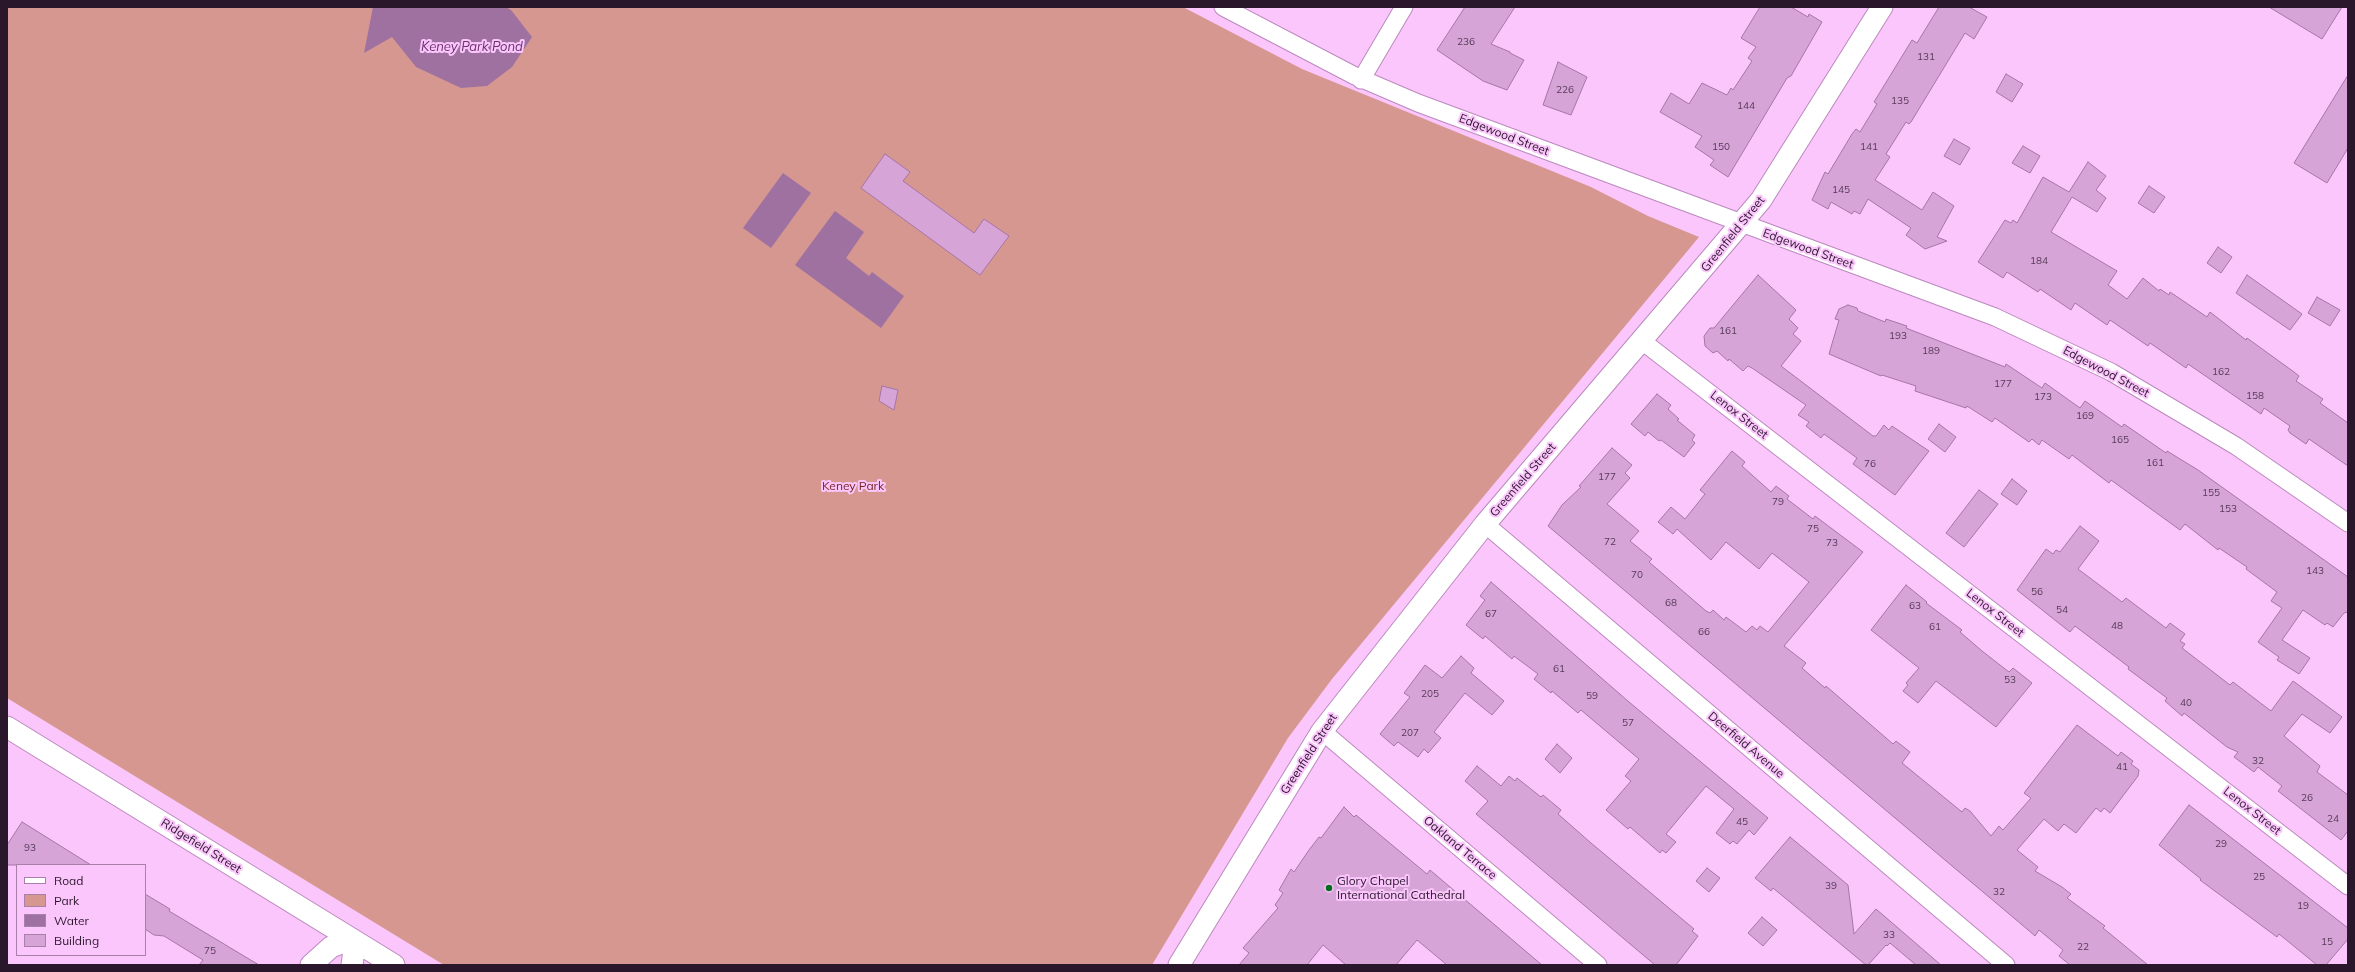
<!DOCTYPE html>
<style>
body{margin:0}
#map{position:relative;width:2355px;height:972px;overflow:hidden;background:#fbc6fc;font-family:Mulish,sans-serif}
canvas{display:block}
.frame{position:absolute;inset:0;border:8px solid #2b172c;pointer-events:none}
.legend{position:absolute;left:16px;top:864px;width:130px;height:92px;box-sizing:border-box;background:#fbc6fc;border:1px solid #a880a9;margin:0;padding:5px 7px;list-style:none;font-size:12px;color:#2b172c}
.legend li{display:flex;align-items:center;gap:8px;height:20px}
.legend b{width:20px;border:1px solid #a880a9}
</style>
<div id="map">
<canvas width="2355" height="972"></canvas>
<div class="frame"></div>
<ul class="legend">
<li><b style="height:5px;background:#fff"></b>Road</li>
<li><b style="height:11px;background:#d79791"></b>Park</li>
<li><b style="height:11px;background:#9e71a0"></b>Water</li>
<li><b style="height:11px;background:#d7a4d8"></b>Building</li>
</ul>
</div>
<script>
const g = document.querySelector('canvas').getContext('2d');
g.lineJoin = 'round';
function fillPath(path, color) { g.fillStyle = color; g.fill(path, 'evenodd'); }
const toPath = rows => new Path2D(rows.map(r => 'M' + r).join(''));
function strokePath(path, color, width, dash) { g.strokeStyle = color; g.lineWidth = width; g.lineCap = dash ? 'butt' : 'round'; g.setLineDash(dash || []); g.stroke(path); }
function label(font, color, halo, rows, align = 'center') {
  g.font = font + ' Mulish,sans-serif'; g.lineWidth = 4; g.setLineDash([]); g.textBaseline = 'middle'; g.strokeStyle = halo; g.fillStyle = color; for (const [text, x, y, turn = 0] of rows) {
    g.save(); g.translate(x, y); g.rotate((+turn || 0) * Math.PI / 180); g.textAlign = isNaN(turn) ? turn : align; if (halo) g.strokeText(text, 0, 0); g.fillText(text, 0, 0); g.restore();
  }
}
fillPath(toPath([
 [7,7,1183,7,1302,69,1591,187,1648,216,1699,237,1332,679,1288,738,1152,965,444,965,7,698]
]), '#d79791');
fillPath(toPath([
 [373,7,506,7,511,10,532,37,512,67,487,86,461,88,416,67,392,37,364,53],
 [783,173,811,193,771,248,743,228],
 [835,211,864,232,846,258,869,276,872,272,904,296,881,328,795,265]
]), '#9e71a0');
const building = toPath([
 [1465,7,1515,7,1491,44,1510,52,1510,53,1524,60,1507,90,1483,81,1437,50,1465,7],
 [1760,7,1791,7,1808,17,1809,14,1822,22,1791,76,1787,78,1728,177,1710,165,1714,160,1695,147,1702,136,1660,112,1671,93,1689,104,1702,83,1727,95,1731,88,1733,90,1752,61,1748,58,1756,47,1741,38,1760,7],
 [1939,7,1969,7,1987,17,1974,39,1965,33,1911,122,1909,124,1906,122,1886,154,1890,157,1875,180,1922,210,1933,192,1954,206,1937,237,1947,241,1925,249,1906,235,1911,228,1868,199,1860,214,1854,211,1852,214,1831,202,1828,209,1812,200,1825,172,1828,174,1852,134,1856,129,1860,132,1877,104,1874,102,1912,40,1917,43,1939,7],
 [2269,7,2342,7,2322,39,2269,7],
 [1558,62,1587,77,1571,115,1543,105,1558,62],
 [2006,74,2023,84,2012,102,1996,92,2006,74],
 [2348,75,2348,148,2327,183,2294,163,2348,75],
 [1954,139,1970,148,1960,165,1944,156,1954,139],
 [2023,146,2040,156,2030,173,2012,163,2023,146],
 [885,154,910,172,903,181,974,233,984,219,1009,236,980,275,861,188,885,154],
 [2088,162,2106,176,2096,190,2106,198,2097,212,2072,197,2051,232,2117,271,2108,285,2127,299,2143,278,2159,291,2160,289,2169,295,2170,292,2207,317,2210,312,2246,340,2247,338,2294,372,2299,376,2296,381,2323,399,2320,403,2348,423,2348,466,2309,439,2306,444,2290,433,2288,430,2290,426,2264,408,2261,414,2188,364,2186,368,2150,343,2148,346,2110,320,2107,325,2075,303,2071,310,2040,289,2038,292,2007,272,2003,278,1978,262,2005,220,2011,223,2013,220,2017,223,2043,177,2069,192,2088,162],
 [2149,186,2165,197,2154,213,2138,203,2149,186],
 [2218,247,2232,257,2221,273,2207,263,2218,247],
 [1758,275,1796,310,1789,319,1798,328,1793,334,1801,341,1781,366,1873,436,1876,436,1884,425,1889,430,1892,426,1929,451,1895,495,1853,464,1857,458,1824,434,1821,438,1806,426,1809,422,1798,415,1806,405,1752,368,1748,366,1743,371,1729,359,1728,361,1717,351,1713,353,1705,346,1704,336,1710,328,1714,328,1758,275],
 [2247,275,2302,314,2290,330,2236,293,2247,275],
 [2317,297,2340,310,2330,326,2308,313,2317,297],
 [1848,305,1857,308,1858,311,1885,322,1886,319,1907,326,1906,328,2005,367,2006,364,2042,388,2045,383,2080,408,2085,401,2122,427,2124,424,2166,453,2167,451,2198,470,2348,577,2348,612,2344,613,2333,627,2327,623,2325,625,2303,610,2282,640,2310,658,2299,674,2277,660,2279,657,2258,642,2282,608,2271,601,2277,592,2246,569,2247,567,2219,548,2218,550,2185,524,2180,530,2111,480,2109,483,2072,455,2069,459,2042,440,2039,445,2032,439,2029,442,1995,418,1992,422,1967,406,1966,408,1915,391,1916,386,1882,375,1881,376,1829,354,1839,320,1835,319,1839,309,1848,305],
 [882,386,898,390,894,410,879,401,882,386],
 [1657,394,1671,405,1668,409,1679,419,1677,420,1695,435,1692,440,1695,443,1684,457,1661,440,1659,441,1648,432,1645,436,1631,424,1657,394],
 [1939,424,1956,437,1945,452,1928,439,1939,424],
 [1612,448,1632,465,1625,473,1630,478,1607,504,1639,531,1630,541,1652,559,1649,562,1706,611,1710,613,1713,610,1724,620,1726,617,1746,632,1752,626,1757,630,1760,626,1768,632,1809,582,1772,553,1759,569,1726,542,1711,560,1677,529,1673,534,1658,522,1671,507,1685,519,1705,494,1700,490,1732,451,1745,462,1742,466,1771,492,1776,486,1789,496,1787,499,1813,519,1815,516,1863,552,1784,646,1806,663,1802,668,1825,688,1826,686,1893,744,1896,741,1910,752,1902,763,1962,812,1965,808,1970,811,1991,836,1999,826,2003,830,2031,798,2024,793,2077,725,2118,756,2121,752,2133,761,2131,764,2139,770,2138,776,2110,813,2104,808,2101,812,2096,808,2076,833,2064,824,2058,831,2044,819,2017,850,2038,867,2035,871,2062,887,2071,894,2067,898,2105,926,2103,928,2148,965,2070,965,2059,956,2063,950,2039,930,2035,936,2027,929,1548,526,1562,505,1581,487,1579,486,1612,448],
 [2012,479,2027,491,2017,505,2001,494,2012,479],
 [1979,490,1998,504,1964,547,1946,533,1979,490],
 [2080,526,2099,541,2078,569,2122,602,2126,598,2166,628,2170,623,2185,634,2180,641,2185,644,2182,648,2230,685,2233,682,2271,711,2293,681,2342,717,2330,733,2302,714,2284,736,2320,766,2317,772,2348,795,2348,831,2341,840,2278,791,2282,786,2258,767,2254,772,2234,757,2238,752,2227,747,2184,713,2182,716,2165,701,2167,698,2128,669,2129,667,2075,626,2070,632,2017,590,2046,549,2053,554,2056,550,2060,552,2080,526],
 [1491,582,1629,702,1768,818,1754,835,1749,830,1737,844,1733,841,1730,844,1716,833,1734,809,1706,786,1666,834,1676,842,1666,853,1662,850,1660,853,1630,827,1628,829,1606,810,1631,781,1625,776,1639,759,1581,710,1578,713,1552,691,1551,693,1534,679,1538,674,1514,656,1512,659,1485,636,1483,639,1466,625,1485,600,1480,596,1491,582],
 [1906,585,1927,602,1926,603,1962,630,1960,632,1982,651,2009,672,2013,668,2032,683,1996,727,1936,681,1918,703,1903,691,1908,685,1906,683,1919,668,1871,630,1906,585],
 [1461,656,1474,668,1471,673,1504,701,1492,715,1465,693,1434,732,1441,738,1428,753,1424,749,1418,757,1398,742,1394,746,1380,734,1410,697,1404,693,1425,665,1442,678,1461,656],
 [1557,744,1572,758,1560,773,1545,759,1557,744],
 [1477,766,1501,786,1509,776,1515,781,1517,778,1541,797,1543,795,1561,810,1558,814,1591,843,1694,929,1692,931,1698,936,1676,965,1655,965,1476,814,1488,801,1465,781,1477,766],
 [2189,805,2348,928,2348,939,2326,965,2317,965,2279,934,2277,937,2200,880,2201,879,2159,845,2189,805],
 [1344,807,1354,817,1356,815,1427,874,1430,870,1542,965,1447,965,1417,940,1396,965,1346,965,1323,945,1307,965,1239,965,1249,953,1243,948,1278,908,1275,905,1283,893,1279,890,1291,869,1294,872,1309,850,1319,837,1321,838,1344,807],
 [22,822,35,830,91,865,7,865,7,845,22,822],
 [1790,837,1848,885,1854,934,1876,909,1941,965,1916,965,1890,943,1887,946,1886,945,1868,965,1866,965,1773,888,1771,891,1755,878,1790,837],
 [1707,868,1720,878,1709,892,1696,881,1707,868],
 [145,894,170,909,169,911,259,965,199,965,203,960,164,936,154,935,145,929,145,894],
 [1762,917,1777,930,1763,946,1748,933,1762,917]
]);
fillPath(building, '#d7a4d8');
strokePath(building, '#a675a7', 1);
const minor = toPath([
 [1223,7,1355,76,1418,103,1995,317,2111,372,2236,446,2348,523],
 [1361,80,1404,7],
 [1642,341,2348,886],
 [1485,524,2006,965],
 [1322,731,1598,965]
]);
const tertiary = toPath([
 [7,727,394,965],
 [311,965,331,947,352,939,354,950,352,965],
 [1179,965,1322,731,1485,524,1761,200,1882,7]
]);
strokePath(minor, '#bb89bd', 19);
strokePath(tertiary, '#bb89bd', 23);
strokePath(minor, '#fff', 17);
strokePath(tertiary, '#fff', 21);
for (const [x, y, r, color] of [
 [1329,888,4,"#006c1d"]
]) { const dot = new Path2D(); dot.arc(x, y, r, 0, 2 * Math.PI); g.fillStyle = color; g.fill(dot); strokePath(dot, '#fbc6fc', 1.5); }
label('10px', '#563a57', null, [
 ["236",1466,42],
 ["131",1926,57],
 ["226",1565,90],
 ["135",1900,101],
 ["144",1746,106],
 ["150",1721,147],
 ["141",1869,147],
 ["145",1841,190],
 ["184",2039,261],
 ["161",1728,331],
 ["193",1898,336],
 ["189",1931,351],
 ["162",2221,372],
 ["177",2003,384],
 ["158",2255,396],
 ["173",2043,397],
 ["169",2085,416],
 ["165",2120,440],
 ["161",2155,463],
 ["76",1870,464],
 ["177",1607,477],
 ["155",2211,493],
 ["79",1778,502],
 ["153",2228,509],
 ["75",1813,529],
 ["72",1610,542],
 ["73",1832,543],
 ["143",2315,571],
 ["70",1637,575],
 ["56",2037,592],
 ["68",1671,603],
 ["63",1915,606],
 ["54",2062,610],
 ["67",1491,614],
 ["48",2117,626],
 ["61",1935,627],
 ["66",1704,632],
 ["61",1559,669],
 ["53",2010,680],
 ["205",1430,694],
 ["59",1592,696],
 ["40",2186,703],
 ["57",1628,723],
 ["207",1410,733],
 ["32",2258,761],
 ["41",2122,767],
 ["26",2307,798],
 ["24",2333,819],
 ["45",1742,822],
 ["29",2221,844],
 ["93",30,848],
 ["25",2259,877],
 ["39",1831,886],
 ["32",1999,892],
 ["19",2303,906],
 ["33",1889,935],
 ["15",2327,942],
 ["22",2083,947],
 ["75",210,951]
]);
label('12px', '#2b172c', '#fbc6fc', [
 ["Edgewood Street",1504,135,21],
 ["Greenfield Street",1733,234,-51],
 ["Edgewood Street",1808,249,20],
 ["Edgewood Street",2106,372,28],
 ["Lenox Street",1739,415,38],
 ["Greenfield Street",1523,480,-49],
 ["Lenox Street",1995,613,38],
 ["Deerfield Avenue",1746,745,40],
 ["Greenfield Street",1309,754,-57],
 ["Lenox Street",2252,811,38],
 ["Ridgefield Street",201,846,32],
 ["Oakland Terrace",1460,848,40]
]);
label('12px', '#772422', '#fbc6fc', [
 ["Keney Park",853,486]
]);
label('12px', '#2b172c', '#fbc6fc', [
 ["Glory Chapel",1337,881],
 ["International Cathedral",1337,895]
], 'left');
label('italic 13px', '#6c326e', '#fbc6fc', [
 ["Keney Park Pond",472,47]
]);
</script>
